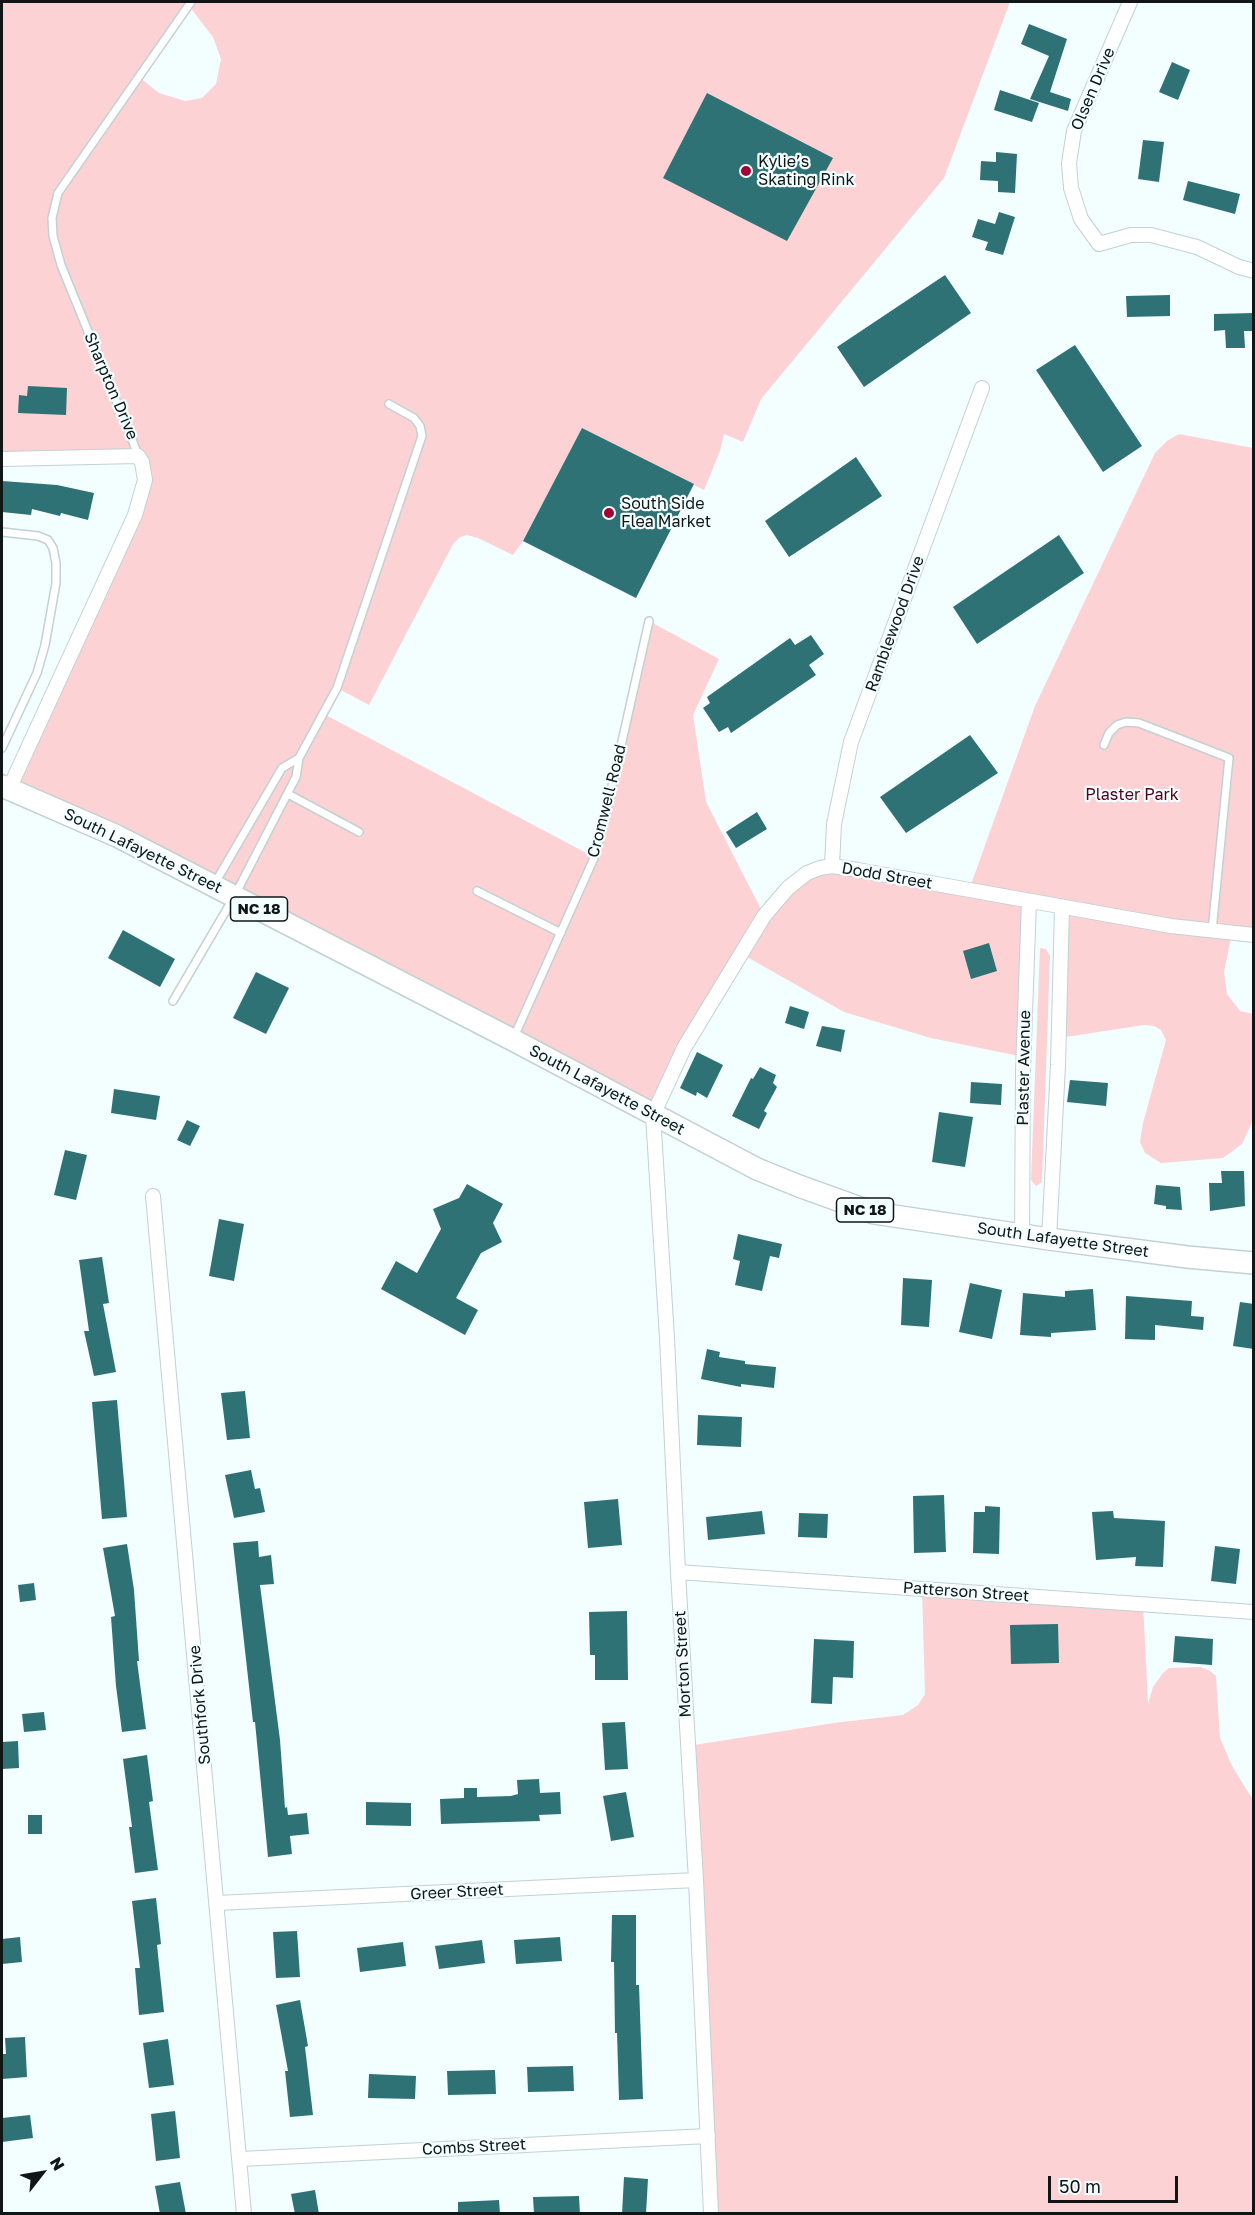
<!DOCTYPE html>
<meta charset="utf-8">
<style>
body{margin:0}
#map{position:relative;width:1255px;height:2215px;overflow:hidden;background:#f2feff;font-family:"Golos Text",sans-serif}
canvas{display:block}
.frame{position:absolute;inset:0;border:3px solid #101616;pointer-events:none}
.north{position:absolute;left:12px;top:2143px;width:60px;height:60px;-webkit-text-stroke:4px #f2feff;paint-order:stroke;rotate:59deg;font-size:16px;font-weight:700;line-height:24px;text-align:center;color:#101616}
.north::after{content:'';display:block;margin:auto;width:21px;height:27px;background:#101616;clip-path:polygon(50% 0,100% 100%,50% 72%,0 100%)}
.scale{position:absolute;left:1048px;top:2176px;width:130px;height:27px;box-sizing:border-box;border:3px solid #101616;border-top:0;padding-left:8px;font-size:18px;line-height:21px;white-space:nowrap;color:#101616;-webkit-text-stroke:4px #f2feff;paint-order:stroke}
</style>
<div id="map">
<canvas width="1255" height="2215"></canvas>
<div class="frame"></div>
<div class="north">N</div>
<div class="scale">50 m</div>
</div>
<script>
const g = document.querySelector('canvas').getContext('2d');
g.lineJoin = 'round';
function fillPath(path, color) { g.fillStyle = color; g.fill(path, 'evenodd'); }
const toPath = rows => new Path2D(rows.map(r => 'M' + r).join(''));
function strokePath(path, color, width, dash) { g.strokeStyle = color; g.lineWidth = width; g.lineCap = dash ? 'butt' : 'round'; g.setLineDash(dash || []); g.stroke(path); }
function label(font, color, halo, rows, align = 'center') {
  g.font = font + ' "Golos Text",sans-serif'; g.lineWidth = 4.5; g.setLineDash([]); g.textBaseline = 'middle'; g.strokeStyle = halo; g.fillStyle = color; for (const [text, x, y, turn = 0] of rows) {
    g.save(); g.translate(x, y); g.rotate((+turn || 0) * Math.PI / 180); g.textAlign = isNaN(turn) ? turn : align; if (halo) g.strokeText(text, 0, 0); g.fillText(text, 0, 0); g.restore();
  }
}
fillPath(toPath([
 [2,2,1010,2,944,178,761,399,743,442,724,434,720,451,704,490,582,428,523,541,513,555,478,538,467,535,460,537,453,544,369,705,337,688,322,713,594,857,649,621,719,659,693,715,706,802,764,915,820,868,969,890,1035,706,1155,453,1167,441,1179,434,1253,448,1253,935,1232,933,1224,972,1227,994,1240,1011,1253,1014,1253,1120,1242,1144,1223,1158,1161,1163,1145,1153,1140,1142,1143,1123,1166,1040,1161,1030,1154,1026,1144,1025,1059,1038,1062,907,1030,901,1024,1057,931,1038,844,1012,740,953,653,1115,9,789,135,515,143,462,2,459],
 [189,6,213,37,221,59,216,84,202,98,185,101,159,93,139,77],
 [1040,948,1046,949,1050,956,1042,1182,1036,1186,1031,1180],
 [922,1588,1143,1604,1148,1704,1153,1687,1163,1673,1169,1668,1201,1667,1210,1671,1216,1676,1220,1738,1232,1766,1253,1800,1253,2213,711,2213,688,1746,834,1723,903,1715,918,1705,925,1694]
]), '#fcd2d4');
fillPath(toPath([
 [1029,24,1067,39,1050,92,1071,99,1068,111,1030,99,1049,56,1021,44],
 [1172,62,1190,70,1178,100,1159,92],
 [1000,90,1039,103,1032,122,994,110],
 [707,93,833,158,787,241,663,178],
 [1143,140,1164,142,1159,182,1138,179],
 [996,152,1017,154,1015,193,998,192,998,181,980,180,981,161,996,162],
 [1188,181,1240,194,1235,214,1183,200],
 [999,212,1015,217,1003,255,985,250,988,242,972,237,978,219,995,224],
 [945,275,971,313,864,387,837,347],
 [1170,295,1170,316,1127,317,1126,296],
 [1254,313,1254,331,1244,331,1245,348,1226,348,1225,330,1214,331,1214,314],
 [1075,345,1142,446,1103,472,1036,370],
 [28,386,67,388,66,415,18,413,19,395,27,396],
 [582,428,694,484,636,598,523,541],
 [856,457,882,496,789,557,765,521],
 [2,481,57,485,94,493,88,520,61,513,60,516,32,509,31,515,2,512],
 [1059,535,1084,573,977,644,953,607],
 [811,635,824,654,809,665,816,675,731,733,728,727,719,732,703,708,710,703,707,697,790,638,795,645],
 [970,735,998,773,906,833,880,797],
 [757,812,767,829,736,848,726,832],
 [123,930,175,959,160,987,108,958],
 [989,943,997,971,971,979,963,951],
 [256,972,289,988,266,1034,233,1018],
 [790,1006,809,1012,804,1029,785,1023],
 [822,1026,845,1030,841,1052,816,1046],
 [697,1052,723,1065,707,1098,697,1092,696,1096,680,1088],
 [760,1067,776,1075,773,1083,777,1087,764,1111,767,1113,759,1129,732,1116,751,1078,753,1079],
 [1070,1080,1108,1083,1106,1106,1067,1102],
 [971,1082,1002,1084,1001,1105,970,1103],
 [114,1089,160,1096,156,1120,111,1113],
 [939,1112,973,1117,965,1167,932,1162],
 [187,1120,200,1126,190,1146,177,1140],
 [65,1150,87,1155,76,1200,54,1195],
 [1221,1171,1244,1171,1245,1206,1210,1211,1209,1183,1222,1183],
 [467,1184,503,1204,493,1223,502,1242,481,1253,456,1298,478,1310,465,1335,381,1289,396,1261,417,1273,441,1229,433,1209,459,1198],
 [1156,1185,1180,1187,1182,1210,1166,1209,1166,1206,1154,1204],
 [219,1219,244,1224,234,1281,209,1276],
 [738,1234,782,1244,779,1258,770,1256,762,1291,735,1285,740,1261,733,1259],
 [102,1257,109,1303,103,1304,116,1372,94,1376,84,1331,89,1331,79,1260],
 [903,1278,932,1280,929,1327,901,1325],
 [970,1283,1002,1290,992,1339,959,1332],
 [1093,1289,1096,1330,1051,1333,1051,1337,1020,1335,1023,1293,1065,1297,1065,1291],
 [1126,1296,1192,1301,1191,1316,1204,1317,1203,1330,1155,1325,1155,1340,1125,1339],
 [1240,1302,1254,1304,1254,1349,1233,1346],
 [707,1349,720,1352,719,1357,745,1361,745,1364,776,1367,774,1388,741,1384,741,1387,701,1379],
 [245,1391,250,1438,227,1440,221,1393],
 [117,1400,127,1517,102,1519,92,1402],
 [698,1415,742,1417,741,1447,697,1445],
 [251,1470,255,1489,260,1488,265,1512,234,1518,225,1475],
 [944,1495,946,1552,914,1553,913,1496],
 [618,1499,622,1545,588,1548,584,1502],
 [985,1506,1000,1507,999,1554,973,1553,974,1512,985,1512],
 [762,1511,765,1534,708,1540,706,1517],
 [1113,1511,1114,1518,1165,1521,1163,1567,1135,1566,1136,1557,1096,1560,1092,1512],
 [799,1513,828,1514,827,1538,798,1537],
 [258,1541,259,1557,271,1555,274,1584,260,1585,280,1740,285,1808,287,1807,288,1815,307,1813,309,1834,290,1836,292,1854,268,1857,255,1722,253,1722,233,1543],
 [127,1544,134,1590,139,1661,137,1661,146,1729,122,1732,116,1686,111,1617,115,1616,103,1548],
 [1215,1546,1240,1549,1236,1584,1211,1581],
 [34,1583,36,1600,20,1602,18,1585],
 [627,1611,628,1680,595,1680,595,1655,590,1655,589,1612],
 [1058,1624,1059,1663,1011,1664,1010,1625],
 [1175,1636,1213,1639,1212,1665,1173,1662],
 [814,1639,854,1641,853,1678,833,1677,832,1704,811,1703],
 [44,1712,46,1730,24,1732,22,1714],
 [625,1722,628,1769,605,1770,602,1723],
 [18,1741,19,1768,2,1769,2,1742],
 [147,1755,153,1801,149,1802,158,1870,135,1873,129,1827,132,1827,123,1759],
 [539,1779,540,1793,560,1792,561,1814,539,1815,540,1821,441,1824,440,1799,464,1798,464,1788,477,1788,477,1797,511,1796,518,1794,517,1780],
 [626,1792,634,1837,611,1841,603,1796],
 [366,1802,411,1803,411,1826,366,1825],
 [28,1815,42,1815,42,1834,28,1834],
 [156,1898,161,1944,157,1945,164,2012,139,2015,135,1968,140,1968,132,1901],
 [612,1915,636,1915,636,1985,639,1985,643,2099,619,2100,617,2033,615,2033,614,1962,611,1962],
 [297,1931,300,1977,276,1978,273,1932],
 [20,1937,22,1962,2,1964,2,1939],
 [560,1937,562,1961,516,1964,514,1940],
 [482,1940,485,1963,439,1969,435,1946],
 [403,1942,406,1966,360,1972,357,1948],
 [300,2000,308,2046,305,2047,313,2115,290,2117,285,2071,288,2071,276,2005],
 [25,2037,27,2077,2,2079,2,2054,6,2054,5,2038],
 [168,2039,174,2085,149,2088,143,2043],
 [573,2066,574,2091,528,2092,527,2067],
 [495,2070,496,2094,448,2095,447,2071],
 [369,2074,416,2076,415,2099,368,2098],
 [175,2111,180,2158,156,2161,151,2114],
 [30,2115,33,2138,2,2142,2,2118],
 [624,2177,648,2179,646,2214,622,2214],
 [180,2182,186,2214,160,2214,155,2186],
 [315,2190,319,2214,295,2214,291,2194],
 [579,2196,580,2214,534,2214,533,2197],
 [499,2200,500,2214,458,2214,458,2202]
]), '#2f7275');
const lane = toPath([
 [139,457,61,265,53,236,52,218,58,193,191,2],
 [2,532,38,536,48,540,53,548,56,563,56,583,45,645,37,673,2,748],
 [1104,745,1109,733,1117,725,1126,722,1139,723,1229,758,1212,931],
 [299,758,337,688,422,436,420,426,414,418,389,404],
 [288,794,359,832],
 [477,891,561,933],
 [173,1001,234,897,296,777,299,758,282,768,215,883],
 [514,1037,594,858,605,817,649,621]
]);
const street = toPath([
 [1130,2,1074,131,1069,163,1071,188,1081,219,1099,244,1131,235,1151,235,1197,247,1239,267,1254,271],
 [2,459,138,456,142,462,145,480,135,515,9,789],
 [832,866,834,824,851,742,982,388],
 [153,1196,244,2214],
 [1022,1235,1023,1071,1029,901],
 [1049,1239,1058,1065,1062,907],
 [678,1572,1254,1612],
 [217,1903,696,1880],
 [240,2159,708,2136],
 [711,2214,696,1880,678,1572,667,1338,653,1115,684,1048,764,916,788,888,807,873,820,868,832,866,858,870,1171,926,1254,935]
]);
const primary = toPath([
 [2,786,117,836,513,1040,757,1169,799,1186,874,1213,1049,1239,1187,1257,1254,1263]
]);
strokePath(lane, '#c2d1d2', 10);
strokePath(street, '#c2d1d2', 16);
strokePath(primary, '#c2d1d2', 24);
strokePath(lane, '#fff', 7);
strokePath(street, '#fff', 14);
strokePath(primary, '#fff', 21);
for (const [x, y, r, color] of [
 [746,171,6,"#a10133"],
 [609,513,6,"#a10133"]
]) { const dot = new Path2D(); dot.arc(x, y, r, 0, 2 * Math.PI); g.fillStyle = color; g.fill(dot); strokePath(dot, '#f2feff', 2); }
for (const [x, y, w] of [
 [259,909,57],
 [865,1210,57]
]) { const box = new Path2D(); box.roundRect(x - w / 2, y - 12, w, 24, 4.5); g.fillStyle = '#f2feff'; g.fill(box); strokePath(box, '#101616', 1.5); }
label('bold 15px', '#101616', null, [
 ["NC 18",259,909],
 ["NC 18",865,1210]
]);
label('16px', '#101616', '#f2feff', [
 ["Olsen Drive",1093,89,-67],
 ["Sharpton Drive",111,386,67],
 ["Ramblewood Drive",895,624,-70],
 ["Cromwell Road",607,801,-76],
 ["South Lafayette Street",143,851,26],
 ["Dodd Street",887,876,10],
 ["Plaster Avenue",1024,1068,-89],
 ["South Lafayette Street",607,1090,28],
 ["South Lafayette Street",1063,1240,8],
 ["Patterson Street",966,1592,4],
 ["Morton Street",683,1664,-93],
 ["Southfork Drive",200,1705,-95],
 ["Greer Street",457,1892,-3],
 ["Combs Street",474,2147,-3]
]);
label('16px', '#101616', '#f2feff', [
 ["Kylie’s",758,162],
 ["Skating Rink",758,180],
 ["South Side",621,504],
 ["Flea Market",621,522]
], 'left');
label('16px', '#550117', '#f2feff', [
 ["Plaster Park",1132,795]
]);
</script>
